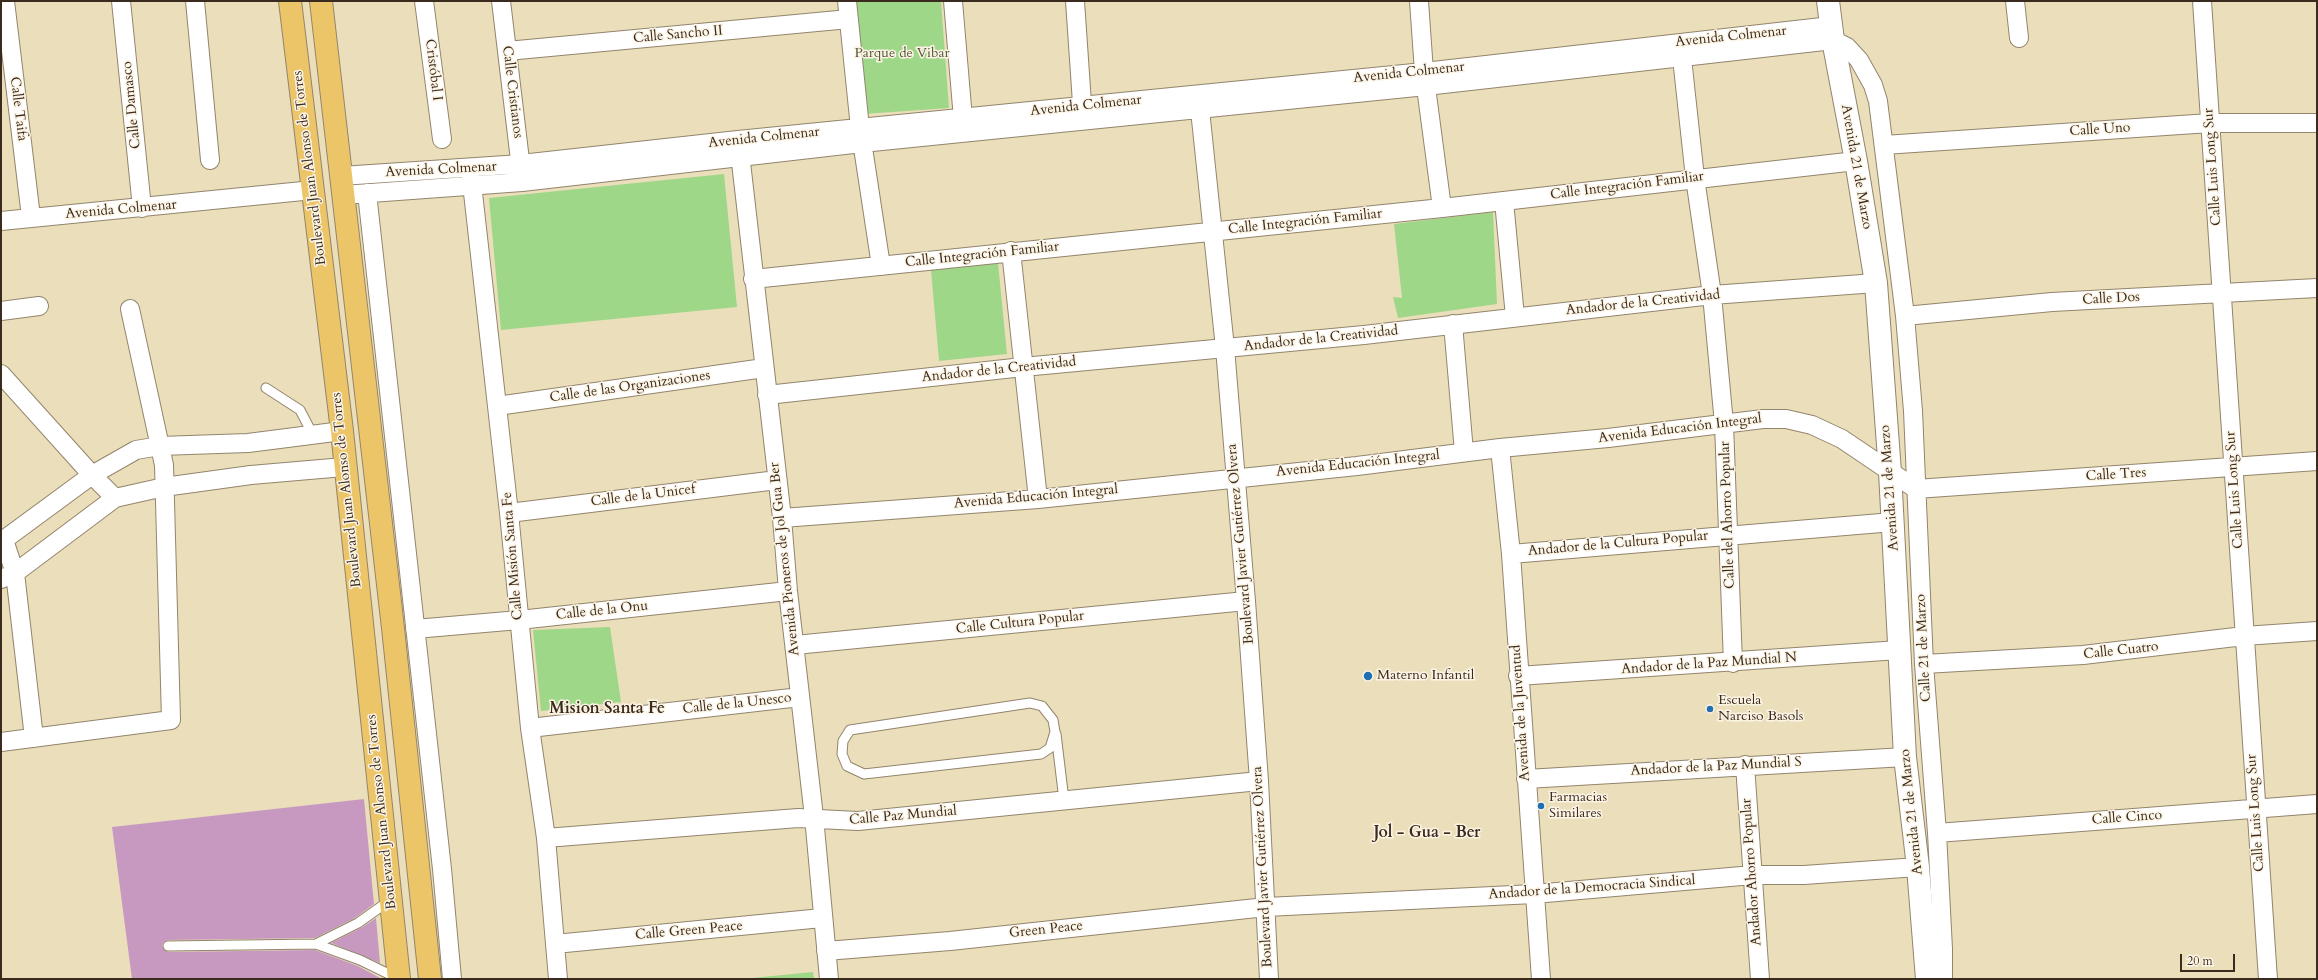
<!DOCTYPE html>
<meta charset="utf-8">
<style>
body{margin:0}
#map{position:relative;width:2318px;height:980px;overflow:hidden;background:#ebdfbb;font-family:Cardo,serif}
canvas{display:block}
.frame{position:absolute;inset:0;border:2px solid #3b2a1e;pointer-events:none}
.scale{position:absolute;left:2180px;top:954px;width:55px;height:18px;box-sizing:border-box;border:2px solid #3b2a1e;border-top:0;padding-left:5px;font-size:12px;line-height:14px;white-space:nowrap;color:#3b2a1e;-webkit-text-stroke:3px #fcf5e5;paint-order:stroke}
</style>
<div id="map">
<canvas width="2318" height="980"></canvas>
<div class="frame"></div>
<div class="scale">20 m</div>
</div>
<script>
const g = document.querySelector('canvas').getContext('2d');
g.lineJoin = 'round';
function fillPath(path, color) { g.fillStyle = color; g.fill(path, 'evenodd'); }
const toPath = rows => new Path2D(rows.map(r => 'M' + r).join(''));
function strokePath(path, color, width, dash) { g.strokeStyle = color; g.lineWidth = width; g.lineCap = dash ? 'butt' : 'round'; g.setLineDash(dash || []); g.stroke(path); }
function label(font, color, halo, rows, align = 'center') {
  g.font = font + ' Cardo,serif'; g.lineWidth = 3; g.setLineDash([]); g.textBaseline = 'middle'; g.strokeStyle = halo; g.fillStyle = color; for (const [text, x, y, turn = 0] of rows) {
    g.save(); g.translate(x, y); g.rotate((+turn || 0) * Math.PI / 180); g.textAlign = isNaN(turn) ? turn : align; if (halo) g.strokeText(text, 0, 0); g.fillText(text, 0, 0); g.restore();
  }
}
fillPath(toPath([
 [855,1,941,1,949,108,864,114],
 [724,174,737,307,501,330,489,198],
 [1493,212,1497,304,1398,318,1393,297,1402,298,1394,224],
 [998,263,1007,354,939,361,931,270],
 [610,627,621,702,541,711,533,630],
 [813,972,814,979,742,979]
]), '#9fd789');
fillPath(toPath([
 [364,799,374,904,355,918,315,938,168,940,163,943,162,946,168,952,315,950,358,966,382,979,132,979,112,827],
 [376,918,380,963,331,943,361,928]
]), '#c899c0');
const service = toPath([
 [266,388,300,410,313,435],
 [1030,703,1042,706,1053,720,1055,732,1050,748,1041,754,864,774,847,766,842,754,843,741,850,730,1030,703],
 [1056,734,1064,800],
 [316,944,358,923,389,901],
 [168,946,316,944,360,960,397,978]
]);
const minor = toPath([
 [5,1,31,217],
 [121,1,142,208],
 [195,1,210,160],
 [424,1,442,139],
 [501,1,522,177],
 [847,1,860,128,881,266],
 [953,1,963,119],
 [1075,1,1083,118],
 [1419,1,1424,72,1442,208],
 [2015,1,2019,38],
 [2202,1,2268,979],
 [507,51,849,19],
 [1682,58,1695,178,1712,295,1724,424,1733,663],
 [1200,110,1225,348,1246,601,1259,781,1269,979],
 [739,145,782,518,788,591,814,817,829,979],
 [1884,145,2210,123,2317,123],
 [471,175,509,513,530,728,546,838,558,979],
 [341,176,521,164,738,140,1424,72,1831,26],
 [367,193,442,869,452,979],
 [343,195,522,182,862,143,1426,86,1833,40,1847,47,1859,60,1873,85,1878,101,1905,316,1913,411,1924,664,1937,833,1943,949,1943,979],
 [1504,201,1515,317],
 [1,221,313,190],
 [1011,251,1038,499],
 [753,279,1442,208,1856,161],
 [1,311,39,306],
 [1905,316,2052,302,2317,288],
 [1453,324,1464,452],
 [1,374,92,475,115,498],
 [767,395,1023,367,1364,335,1712,295,1876,283],
 [497,406,764,368],
 [1500,448,1511,554,1541,979],
 [509,513,777,480],
 [782,518,1038,499,1357,466,1500,448,1608,438,1763,419,1786,419,1812,425,1842,439,1916,489,2317,461],
 [4,540,15,573,34,738],
 [1,542,92,475,136,450,160,446,248,443,342,431],
 [1511,554,1893,522],
 [1,579,15,573,115,498,164,487,251,475,344,467],
 [415,629,519,620,788,591],
 [795,645,1246,601],
 [1924,664,2083,655,2244,636,2317,631],
 [1518,676,1899,650],
 [530,728,800,697],
 [1,742,171,720,164,465,130,309],
 [1745,765,1760,979],
 [1526,779,1905,757],
 [1937,833,2317,804],
 [546,838,798,818,858,821,1259,781],
 [555,944,822,918],
 [826,951,950,941,1266,907,1534,894,1753,875,1804,875,1918,867]
]);
const tertiary = toPath([
 [1828,1,1833,40,1856,161,1876,283,1890,472,1905,757,1918,867,1927,979]
]);
const primary = toPath([
 [290,1,342,431,399,979],
 [321,1,393,628,430,979]
]);
strokePath(service, '#93846c', 11);
strokePath(minor, '#93846c', 20);
strokePath(tertiary, '#93846c', 24);
strokePath(primary, '#93846c', 24);
strokePath(service, '#fff', 9);
strokePath(minor, '#fff', 18);
strokePath(tertiary, '#fff', 22);
strokePath(primary, '#edc569', 22);
for (const [x, y, r, color] of [
 [1368,676,5,"#1f6fb2"],
 [1710,709,4,"#1f6fb2"],
 [1541,806,4,"#1f6fb2"]
]) { const dot = new Path2D(); dot.arc(x, y, r, 0, 2 * Math.PI); g.fillStyle = color; g.fill(dot); strokePath(dot, '#fcf5e5', 1.5); }
label('14px', '#3b2a1e', '#fcf5e5', [
 ["Calle Sancho II",678,35,-5],
 ["Avenida Colmenar",1731,37,-6],
 ["Cristóbal I",433,70,83],
 ["Avenida Colmenar",1409,73,-6],
 ["Calle Cristianos",512,92,83],
 ["Calle Damasco",132,105,-96],
 ["Avenida Colmenar",1086,106,-6],
 ["Calle Taifa",18,109,83],
 ["Calle Uno",2100,130,-4],
 ["Avenida Colmenar",764,138,-6],
 ["Avenida 21 de Marzo",1856,167,80],
 ["Calle Luis Long Sur",2213,167,-94],
 ["Boulevard Juan Alonso de Torres",310,168,-97],
 ["Avenida Colmenar",441,170,-3],
 ["Calle Integración Familiar",1627,186,-7],
 ["Avenida Colmenar",121,210,-5],
 ["Calle Integración Familiar",1305,222,-6],
 ["Calle Integración Familiar",982,255,-6],
 ["Calle Dos",2111,299,-3],
 ["Andador de la Creatividad",1643,303,-6],
 ["Andador de la Creatividad",1321,339,-6],
 ["Andador de la Creatividad",999,370,-6],
 ["Calle de las Organizaciones",630,387,-8],
 ["Avenida Educación Integral",1680,429,-7],
 ["Avenida Educación Integral",1358,464,-6],
 ["Calle Tres",2116,475,-4],
 ["Avenida 21 de Marzo",1890,488,-94],
 ["Boulevard Juan Alonso de Torres",347,490,-96],
 ["Calle Luis Long Sur",2235,490,-94],
 ["Calle de la Unicef",643,496,-7],
 ["Avenida Educación Integral",1036,497,-5],
 ["Calle del Ahorro Popular",1728,515,-92],
 ["Boulevard Javier Gutiérrez Olvera",1241,544,-95],
 ["Andador de la Cultura Popular",1618,544,-5],
 ["Calle Misión Santa Fe",513,556,-95],
 ["Avenida Pioneros de Jol Gua Ber",785,559,-96],
 ["Calle de la Onu",602,611,-6],
 ["Calle Cultura Popular",1020,623,-6],
 ["Calle 21 de Marzo",1924,648,-93],
 ["Calle Cuatro",2121,651,-6],
 ["Andador de la Paz Mundial N",1709,664,-4],
 ["Calle de la Unesco",737,704,-6],
 ["Avenida de la Juventud",1521,713,-94],
 ["Andador de la Paz Mundial S",1716,767,-3],
 ["Boulevard Juan Alonso de Torres",382,812,-96],
 ["Avenida 21 de Marzo",1912,812,-96],
 ["Calle Luis Long Sur",2256,813,-94],
 ["Calle Paz Mundial",903,816,-5],
 ["Calle Cinco",2127,818,-4],
 ["Boulevard Javier Gutiérrez Olvera",1263,867,-93],
 ["Andador Ahorro Popular",1752,872,-94],
 ["Andador de la Democracia Sindical",1592,888,-4],
 ["Green Peace",1046,930,-6],
 ["Calle Green Peace",689,931,-5]
]);
label('14px', '#545539', '#fcf5e5', [
 ["Parque de Vibar",902,54]
]);
label('14px', '#3b2a1e', '#fcf5e5', [
 ["Materno Infantil",1377,676],
 ["Escuela",1718,701],
 ["Narciso Basols",1718,717],
 ["Farmacias",1549,798],
 ["Similares",1549,814]
], 'left');
label('bold 16px', '#3b2a1e', '#fcf5e5', [
 ["Mision Santa Fe",607,709],
 ["Jol - Gua - Ber",1427,833]
]);
</script>
